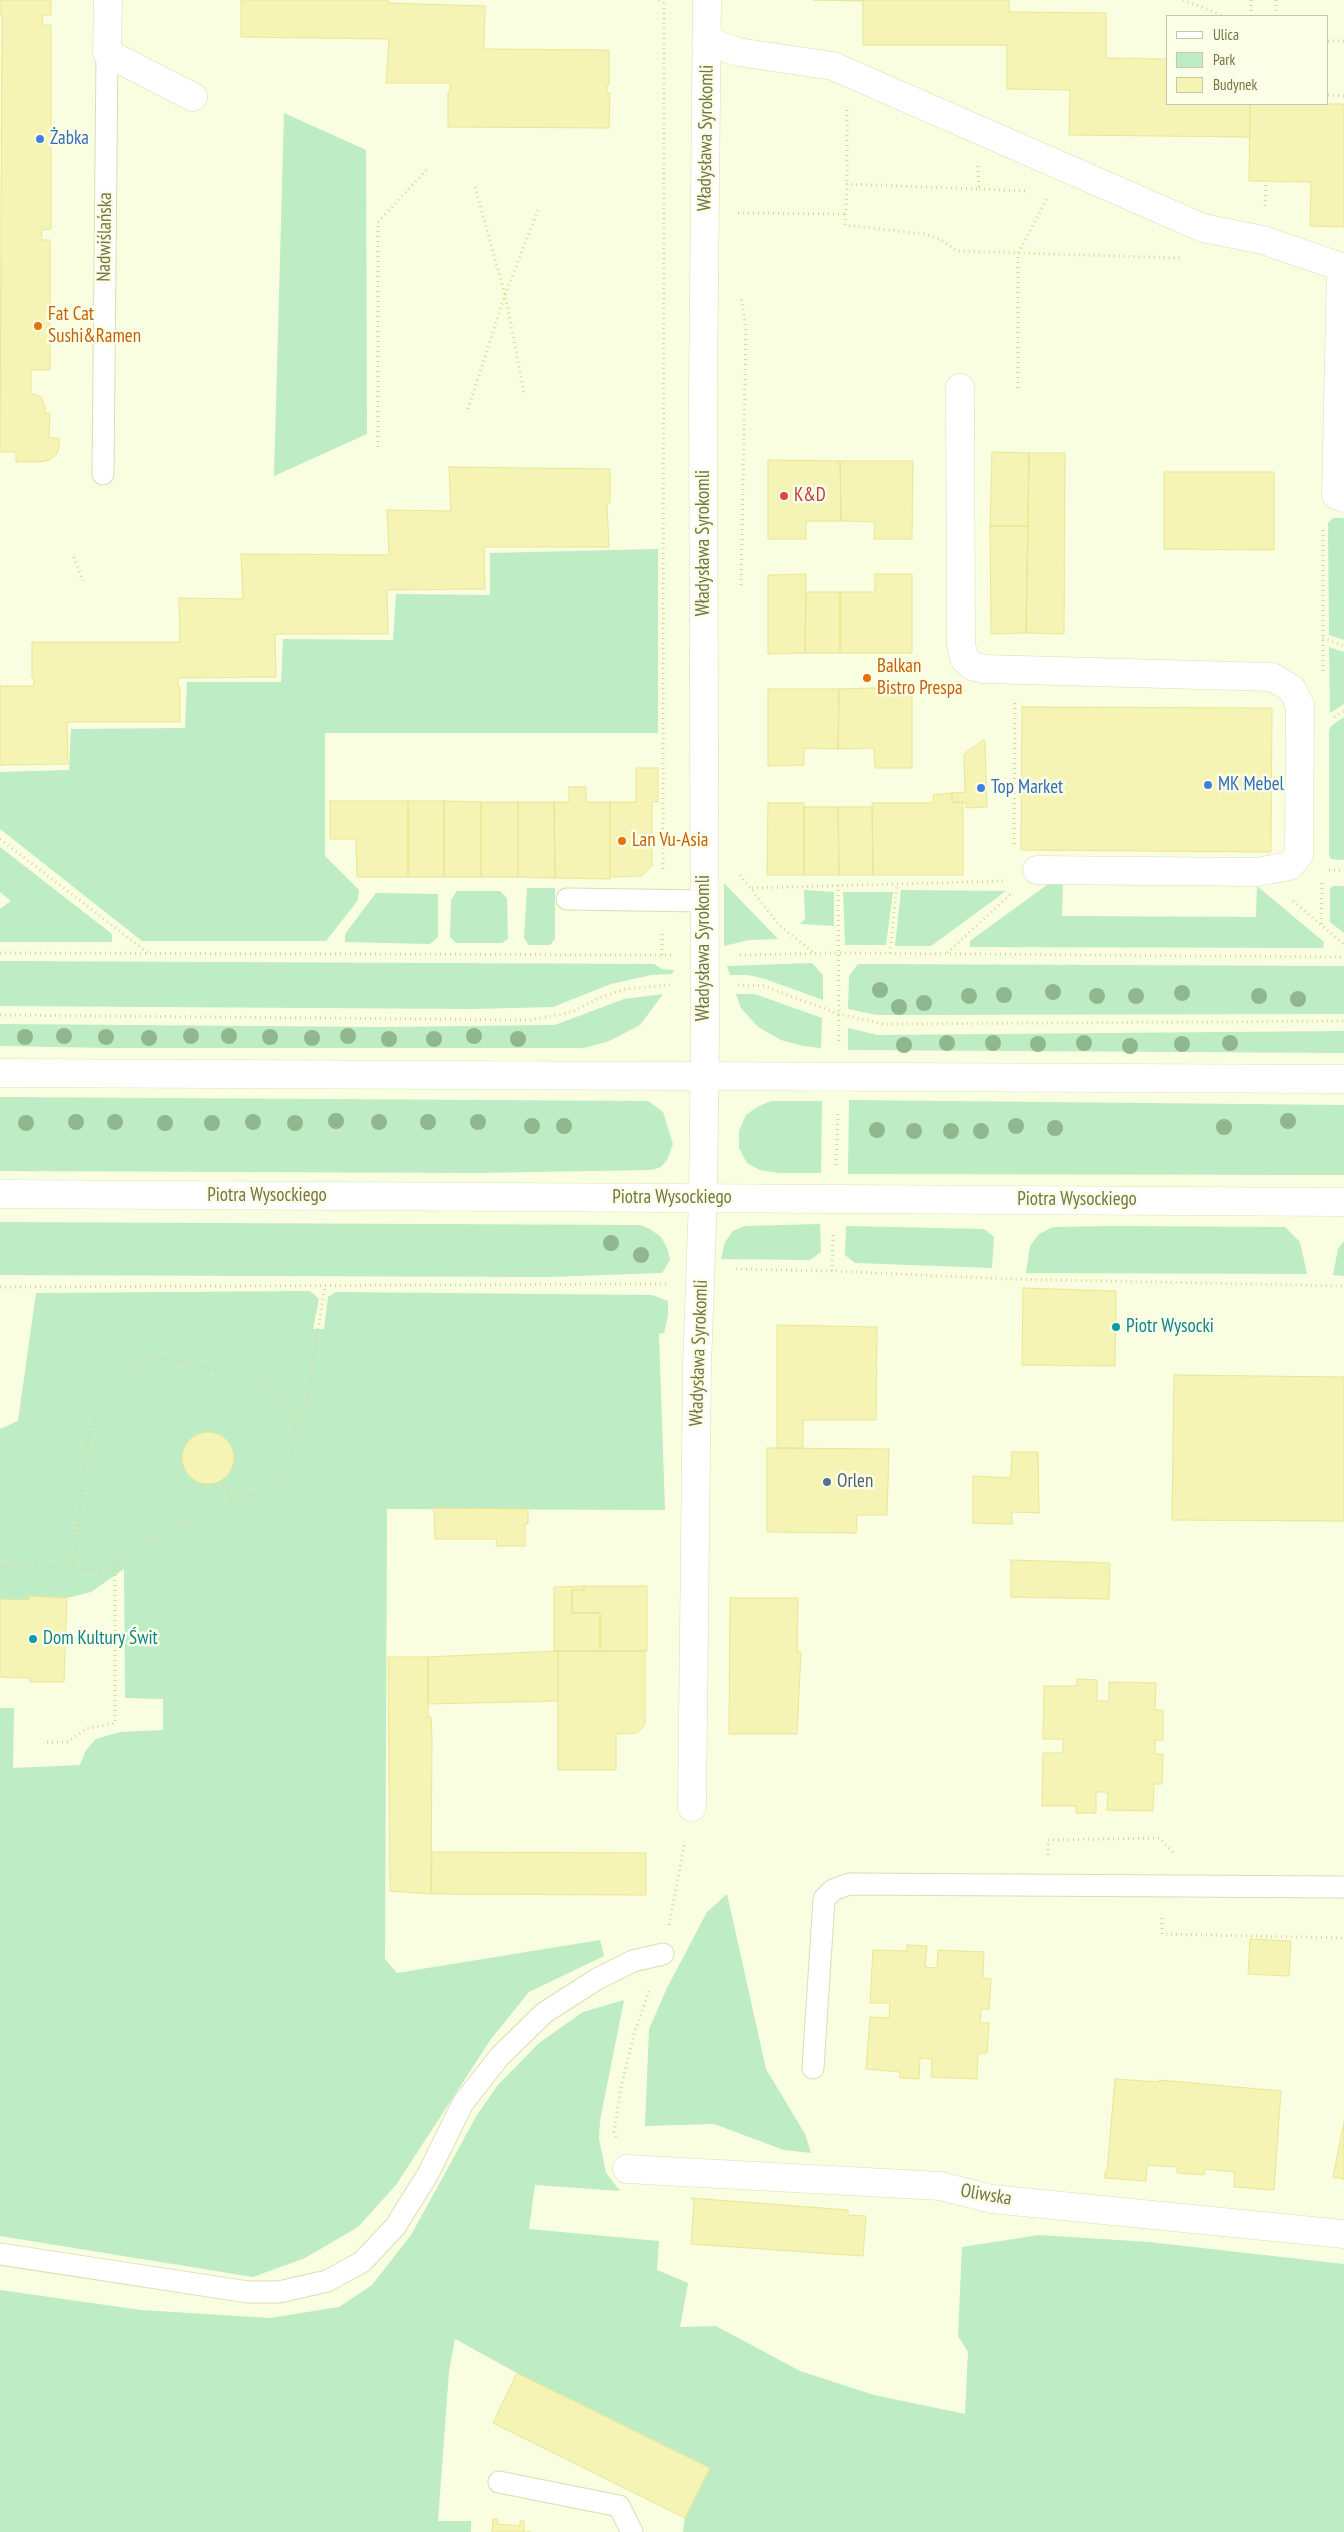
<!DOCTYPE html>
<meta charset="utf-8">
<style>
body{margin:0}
#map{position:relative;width:1344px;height:2532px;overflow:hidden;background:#f8fedf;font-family:"PT Sans Narrow",sans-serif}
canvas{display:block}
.legend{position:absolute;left:1166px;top:15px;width:162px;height:90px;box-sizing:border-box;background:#fbffe7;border:1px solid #c6c7a6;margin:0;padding:6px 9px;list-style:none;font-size:15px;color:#767345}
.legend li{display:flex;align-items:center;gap:10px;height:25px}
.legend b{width:25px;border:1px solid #c6c7a6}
</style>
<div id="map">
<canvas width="1344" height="2532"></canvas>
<ul class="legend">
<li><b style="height:6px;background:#fff"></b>Ulica</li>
<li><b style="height:14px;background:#bdecc5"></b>Park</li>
<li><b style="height:14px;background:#f5f4b5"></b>Budynek</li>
</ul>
</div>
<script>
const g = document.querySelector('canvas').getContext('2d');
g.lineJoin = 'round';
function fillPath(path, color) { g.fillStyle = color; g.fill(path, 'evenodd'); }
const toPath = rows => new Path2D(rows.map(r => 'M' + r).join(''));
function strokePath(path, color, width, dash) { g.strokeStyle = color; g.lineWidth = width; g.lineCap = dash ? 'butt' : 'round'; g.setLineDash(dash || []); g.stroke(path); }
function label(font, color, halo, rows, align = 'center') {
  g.font = font + ' "PT Sans Narrow",sans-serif'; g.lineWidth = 5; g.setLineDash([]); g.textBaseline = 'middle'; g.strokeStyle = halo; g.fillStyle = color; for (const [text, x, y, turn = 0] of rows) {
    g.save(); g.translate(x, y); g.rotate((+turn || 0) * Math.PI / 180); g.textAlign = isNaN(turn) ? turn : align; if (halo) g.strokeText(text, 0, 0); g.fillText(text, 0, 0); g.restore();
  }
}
fillPath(toPath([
 [284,113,366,150,367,434,274,476],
 [1333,518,1344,518,1344,640,1329,635,1328,523],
 [658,549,658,733,325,733,325,856,359,890,358,900,326,941,142,941,0,829,0,772,69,770,71,729,185,728,187,682,281,682,283,639,393,640,396,594,490,595,490,553],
 [1329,647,1344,652,1344,704,1330,713],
 [1344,717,1344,860,1331,859,1329,856,1329,731,1331,726],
 [0,847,112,934,112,942,0,942,0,909,11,901,0,892],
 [1051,882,1063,882,1062,916,1256,917,1257,886,1324,942,1323,948,970,947,970,941],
 [724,883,778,939,749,940,724,946],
 [1332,886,1344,886,1344,933,1330,922,1330,890],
 [527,888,555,888,555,939,550,945,529,945,524,938],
 [804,890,834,892,834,926,800,924,805,919],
 [901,890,1006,891,931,946,895,946],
 [457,891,500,891,507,898,508,939,502,943,456,943,450,937,451,900],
 [843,892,893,892,886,945,845,945],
 [376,893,438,894,438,937,430,944,345,942,345,934],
 [0,961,654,964,662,969,674,970,672,974,651,975,611,984,553,1007,472,1009,0,1006],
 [812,963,823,975,823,1000,765,979,748,975,730,975,727,966],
 [858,964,1344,966,1344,1014,877,1015,848,1009,849,976],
 [663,994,640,1025,609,1041,584,1048,108,1048,0,1046,0,1024,382,1027,555,1025,624,999],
 [736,994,755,994,822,1018,821,1048,803,1046,781,1040,758,1027,741,1008],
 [848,1028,878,1035,1344,1031,1344,1053,848,1050],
 [0,1097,648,1101,663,1112,673,1144,667,1160,661,1167,651,1170,476,1173,0,1171],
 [849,1100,1344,1105,1344,1175,848,1174],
 [771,1101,822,1101,821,1173,780,1173,760,1170,747,1163,739,1148,739,1131,746,1115,757,1107],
 [0,1222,640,1225,650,1229,661,1237,668,1250,670,1260,662,1273,548,1277,0,1275],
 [820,1224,821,1252,810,1260,721,1259,725,1242,733,1231,745,1226],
 [846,1226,984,1229,994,1237,992,1268,855,1263,845,1255],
 [1114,1226,1285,1227,1300,1242,1307,1274,1026,1273,1030,1246,1039,1234,1053,1227],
 [1344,1241,1344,1276,1333,1275,1338,1249],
 [310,1291,319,1299,313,1329,324,1329,328,1297,336,1292,652,1295,668,1301,668,1316,664,1333,659,1334,665,1510,387,1509,385,1959,397,1973,600,1940,604,1956,529,1992,491,2039,396,2185,358,2227,305,2258,253,2277,0,2236,0,1708,14,1708,13,1768,80,1765,86,1750,96,1739,120,1732,163,1730,163,1699,125,1698,124,1569,91,1592,67,1598,30,1596,29,1600,0,1599,0,1429,18,1421,36,1293],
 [727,1894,766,2069,805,2134,811,2153,784,2150,714,2124,645,2126,649,2029,667,1988,707,1912],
 [624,2000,600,2120,599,2139,606,2173,620,2191,535,2185,529,2229,659,2241,657,2270,688,2283,680,2327,716,2326,800,2371,874,2395,965,2414,968,2352,958,2336,962,2247,1039,2235,1149,2242,1344,2264,1344,2532,683,2532,685,2518,709,2468,517,2373,455,2339,449,2371,438,2521,471,2521,471,2532,0,2532,0,2290,141,2310,270,2318,339,2307,372,2285,411,2235,477,2115,498,2085,539,2043,583,2012]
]), '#bdecc5');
const building = toPath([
 [0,0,51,0,51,15,42,15,43,25,51,25,51,229,41,230,42,240,50,240,50,370,31,370,31,393,41,397,45,407,45,414,50,413,49,438,59,438,59,447,57,454,50,460,38,462,16,462,16,452,0,452,2,15,0,15,0,0],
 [243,0,388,0,388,3,485,6,484,49,609,50,609,85,607,85,607,93,610,93,609,128,448,127,448,92,450,92,450,83,386,83,389,39,241,37,241,1,243,0],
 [814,0,1009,0,1009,12,1106,13,1106,58,1168,59,1168,104,1250,104,1250,137,1069,135,1070,90,1007,89,1007,45,863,45,863,1,814,0],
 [1250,104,1344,104,1344,227,1310,226,1311,182,1249,181,1250,104],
 [992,452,1029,453,1028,526,990,526,992,452],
 [1029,453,1065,453,1064,634,1026,633,1029,453],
 [768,460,840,461,841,521,806,521,806,539,768,539,768,460],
 [840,461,913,461,912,539,874,539,875,522,841,521,840,461],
 [449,467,610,469,610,503,607,503,609,547,484,547,485,589,387,590,388,634,275,634,276,677,178,678,178,687,180,687,180,722,67,722,68,764,0,765,0,686,34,686,34,678,32,678,32,642,180,642,179,598,243,599,241,554,389,555,387,510,451,511,449,467],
 [1164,472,1274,472,1274,550,1164,549,1164,472],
 [990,526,1028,526,1026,633,991,634,990,526],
 [806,574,805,653,768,654,768,575,806,574],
 [875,574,912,574,912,653,840,653,840,592,875,592,875,574],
 [806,592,840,592,840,653,805,653,806,592],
 [874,688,912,688,912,768,875,768,874,748,838,749,839,689,874,688],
 [768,689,839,689,838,749,804,748,804,765,768,766,768,689],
 [1022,707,1272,708,1271,852,1021,850,1022,707],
 [983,740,985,741,987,807,966,808,966,803,952,802,952,793,965,792,964,754,983,740],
 [636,768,658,768,658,802,652,802,652,866,642,876,610,877,610,802,636,802,636,768],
 [569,787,586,787,586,802,610,802,610,879,555,878,554,802,569,802,569,787],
 [952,793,952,802,963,802,963,875,873,875,872,803,934,803,933,795,952,793],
 [330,801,408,801,408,877,357,877,356,839,330,839,330,801],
 [408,801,444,801,444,877,408,877,408,801],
 [444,801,481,802,481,877,444,877,444,801],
 [481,802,518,802,518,877,481,877,481,802],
 [518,802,554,802,555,878,518,877,518,802],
 [768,803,804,803,804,875,767,875,768,803],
 [804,807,838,807,839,875,804,875,804,807],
 [838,807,872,807,873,875,839,875,838,807],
 [1023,1288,1116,1291,1115,1366,1022,1365,1023,1288],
 [777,1325,877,1327,876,1420,803,1420,803,1448,777,1448,777,1325],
 [1174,1375,1344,1377,1344,1521,1172,1520,1174,1375],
 '182 1458a26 26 0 1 1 52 0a26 26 0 1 1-52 0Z',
 [767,1448,889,1449,887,1515,857,1515,856,1533,767,1532,767,1448],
 [1012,1452,1038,1452,1039,1513,1012,1512,1012,1524,973,1523,973,1476,1011,1478,1012,1452],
 [434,1508,528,1509,528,1524,525,1523,525,1546,496,1546,497,1539,435,1539,434,1508],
 [1011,1560,1110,1563,1109,1599,1011,1597,1011,1560],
 [584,1586,647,1586,647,1651,600,1651,600,1613,572,1613,572,1590,584,1590,584,1586],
 [584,1586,584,1590,572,1590,572,1613,600,1613,600,1651,554,1651,554,1587,584,1586],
 [30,1596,67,1598,64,1682,30,1682,30,1678,0,1677,0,1599,29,1600,30,1596],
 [730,1598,798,1598,797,1652,801,1652,797,1734,729,1734,730,1598],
 [558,1651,645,1651,645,1725,637,1733,616,1734,616,1770,558,1770,558,1651],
 [558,1651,558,1701,428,1704,428,1657,558,1651],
 [388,1657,428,1657,428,1717,431,1717,432,1737,431,1894,390,1891,388,1657],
 [1077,1679,1097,1680,1097,1701,1109,1701,1109,1682,1156,1683,1155,1710,1163,1710,1163,1740,1155,1740,1155,1754,1163,1754,1162,1784,1154,1784,1153,1811,1107,1810,1108,1792,1096,1792,1096,1813,1076,1813,1076,1806,1042,1806,1043,1753,1063,1753,1063,1739,1043,1739,1044,1686,1077,1686,1077,1679],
 [432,1852,646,1853,646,1895,431,1894,432,1852],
 [1250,1939,1291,1941,1289,1976,1248,1974,1250,1939],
 [907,1945,927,1946,925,1967,937,1968,938,1950,984,1952,983,1978,991,1979,989,2009,981,2009,980,2023,989,2023,987,2053,978,2053,977,2079,931,2077,932,2059,920,2058,919,2079,900,2078,900,2072,866,2069,870,2017,889,2018,890,2003,870,2003,873,1950,907,1951,907,1945],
 [1115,2079,1159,2082,1159,2080,1281,2091,1274,2190,1234,2187,1235,2172,1205,2169,1204,2175,1177,2173,1177,2167,1147,2165,1146,2181,1105,2178,1105,2172,1107,2172,1115,2079],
 [1344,2122,1344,2179,1333,2177,1344,2122],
 [691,2198,848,2210,848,2215,866,2216,863,2256,691,2244,694,2201,691,2198],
 [517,2373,710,2468,685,2518,493,2423,517,2373],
 [493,2519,498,2519,497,2524,520,2526,520,2521,524,2521,524,2532,531,2532,492,2532,493,2519]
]);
fillPath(building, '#f5f4b5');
strokePath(building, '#e9e694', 1);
const lane = toPath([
 [103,474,107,53],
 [567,899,704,901],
 [813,2068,824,1899,833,1890,849,1884,1344,1887],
 [0,2254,248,2292,279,2292,327,2281,362,2262,395,2227,428,2174,463,2103,500,2056,544,2013,597,1979,633,1961,663,1954],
 [499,2482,619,2506,632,2532]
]);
const street = toPath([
 [108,0,107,53,193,97],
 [708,41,738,52,833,66,1203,228,1263,240,1344,268],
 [1341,268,1336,495,1344,498],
 [960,388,961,644,964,658,972,666,985,669,1272,677,1292,689,1300,705,1299,855,1289,866,1257,872,1037,870],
 [692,1807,697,1367,703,1198,705,1036,703,388,707,0],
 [627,2169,940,2186,992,2199,1344,2234]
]);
const secondary = toPath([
 [0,1073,1344,1079],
 [0,1194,1344,1202]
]);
strokePath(lane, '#dbddb6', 23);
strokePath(street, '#dbddb6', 29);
strokePath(secondary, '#e3e5b5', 29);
strokePath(toPath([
 [659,0,664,2],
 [1183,0,1224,16],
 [1251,16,1251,0],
 [1275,16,1276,0],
 [1328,41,1344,41],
 [1328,95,1344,96],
 [847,110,847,184],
 [978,166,979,189,847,184,845,225,924,234,940,239,957,251,1180,258],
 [475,187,505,295,524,393],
 [979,189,1028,191],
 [1265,206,1266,182],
 [738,213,845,214],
 [1018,388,1018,254,1047,198],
 [468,409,505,295,539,207],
 [378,447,378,222,428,168],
 [74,557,83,581],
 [741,585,746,331,741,296],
 [1323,638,1344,646],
 [1323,671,1323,528],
 [1334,717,1344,711],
 [0,839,148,953],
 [1014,844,1015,703],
 [663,869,664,0],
 [1329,870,1344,871],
 [740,875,779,925,814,953],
 [1322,883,1321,925,1344,944],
 [838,885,839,1043],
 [752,888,1006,881],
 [1293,901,1321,925],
 [0,953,671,955],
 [890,953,897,884],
 [947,953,1012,893],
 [662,955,662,931],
 [740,955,839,953,1344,957],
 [738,985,764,986,839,1014,883,1024,1344,1021],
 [0,1015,530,1020,572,1012,599,998,626,989,670,985],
 [836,1165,838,1111],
 [736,1269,832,1271,1009,1279,1344,1286],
 [832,1271,833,1234],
 [0,1287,667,1284],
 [295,1426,307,1400,325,1285],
 [221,1481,233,1503],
 [0,1566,34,1565,104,1571,115,1564,129,1549,258,1492,282,1474,292,1454,294,1426,285,1405,260,1387,201,1366,148,1356,117,1396,96,1417,88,1436,73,1568],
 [47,1742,68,1742,85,1729,115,1723,115,1565],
 [1048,1855,1048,1840,1159,1838,1176,1855],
 [1162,1918,1162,1934,1344,1938],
 [669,1925,685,1841],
 [616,2137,614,2132,621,2087,634,2034,650,1989]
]), '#dad898', 3, [1, 4]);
strokePath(lane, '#fff', 21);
strokePath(street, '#fff', 28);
strokePath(secondary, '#fff', 28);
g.fillStyle = '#91b78f';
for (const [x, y] of [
 [880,990],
 [1053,992],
 [1182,993],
 [1004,995],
 [969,996],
 [1097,996],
 [1136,996],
 [1259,996],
 [1298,999],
 [924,1003],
 [899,1007],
 [64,1036],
 [191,1036],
 [229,1036],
 [348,1036],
 [474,1036],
 [25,1037],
 [106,1037],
 [270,1037],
 [149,1038],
 [312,1038],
 [389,1039],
 [434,1039],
 [518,1039],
 [947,1043],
 [993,1043],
 [1084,1043],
 [1230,1043],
 [1038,1044],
 [1182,1044],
 [904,1045],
 [1130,1046],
 [336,1121],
 [1288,1121],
 [76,1122],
 [115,1122],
 [253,1122],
 [379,1122],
 [428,1122],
 [478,1122],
 [26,1123],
 [165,1123],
 [212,1123],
 [295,1123],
 [532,1126],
 [564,1126],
 [1016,1126],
 [1224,1127],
 [1055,1128],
 [877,1130],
 [914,1131],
 [951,1131],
 [981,1131],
 [611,1243],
 [641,1255]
]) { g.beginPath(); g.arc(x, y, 8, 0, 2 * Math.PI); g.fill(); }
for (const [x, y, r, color] of [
 [40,139,5,"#3f7fe0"],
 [38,326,5,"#e8710a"],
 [784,496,5,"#e0444e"],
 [867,678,5,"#e8710a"],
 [1208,785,5,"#3f7fe0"],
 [981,788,5,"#3f7fe0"],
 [622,841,5,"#e8710a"],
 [1116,1327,5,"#0f9aa8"],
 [827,1482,5,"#5c6f8a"],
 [33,1639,5,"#0f9aa8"]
]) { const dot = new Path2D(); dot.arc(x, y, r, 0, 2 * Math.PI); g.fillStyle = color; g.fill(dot); strokePath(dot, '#fbffe7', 2); }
label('19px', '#767345', '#fbffe7', [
 ["Władysława Syrokomli",706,138,-89],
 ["Nadwiślańska",105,237,-89],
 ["Władysława Syrokomli",704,543,-90],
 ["Władysława Syrokomli",704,948,-90],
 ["Piotra Wysockiego",267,1196],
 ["Piotra Wysockiego",672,1198],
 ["Piotra Wysockiego",1077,1200],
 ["Władysława Syrokomli",699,1353,-88],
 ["Oliwska",986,2195,10]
]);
label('19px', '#366cbe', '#fbffe7', [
 ["Żabka",50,139],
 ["MK Mebel",1218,785],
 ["Top Market",991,788]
], 'left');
label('19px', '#c56008', '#fbffe7', [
 ["Fat Cat",48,315],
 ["Sushi&Ramen",48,337],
 ["Balkan",877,667],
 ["Bistro Prespa",877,689],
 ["Lan Vu-Asia",632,841]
], 'left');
label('19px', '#be3a42', '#fbffe7', [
 ["K&D",794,496]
], 'left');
label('19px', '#0d838f', '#fbffe7', [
 ["Piotr Wysocki",1126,1327],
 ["Dom Kultury Świt",43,1639]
], 'left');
label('19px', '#4e5e75', '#fbffe7', [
 ["Orlen",837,1482]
], 'left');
</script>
